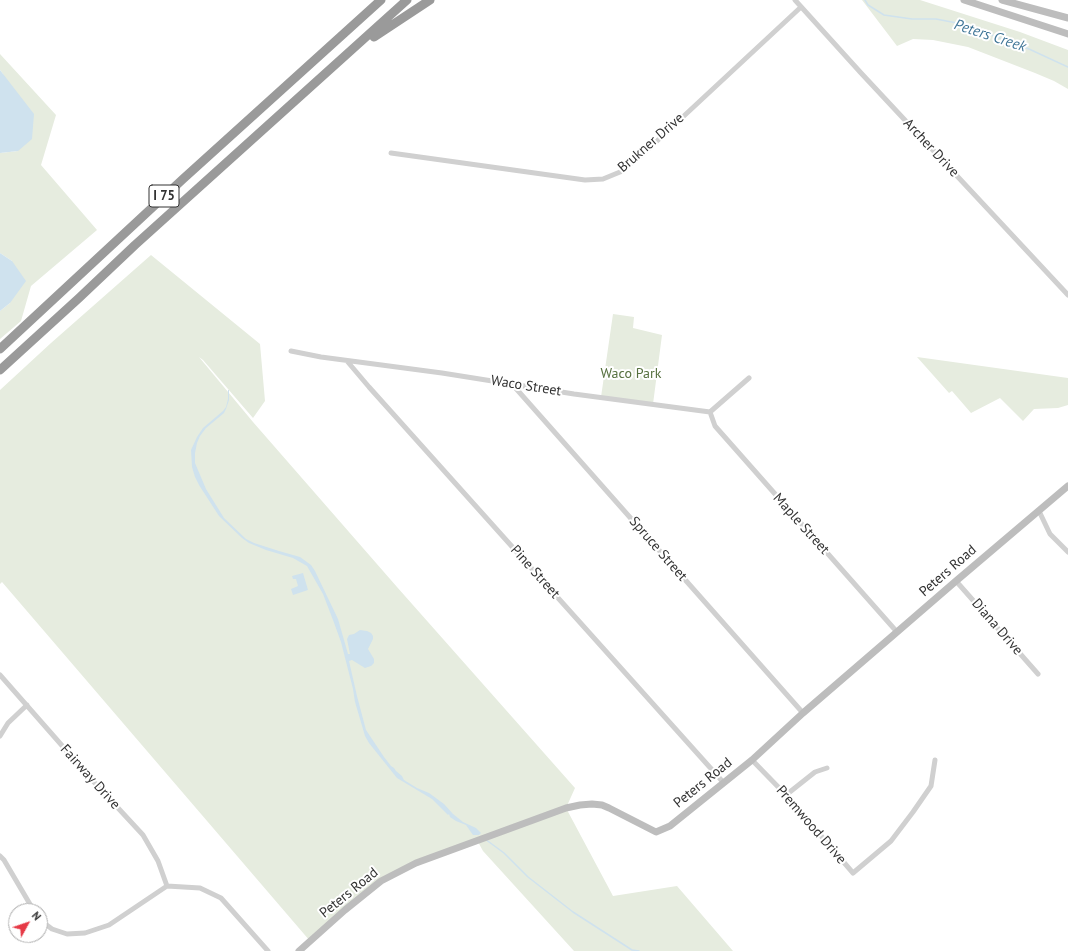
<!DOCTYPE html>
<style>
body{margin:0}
#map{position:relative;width:1068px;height:951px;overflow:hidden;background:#fff;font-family:"PT Sans",sans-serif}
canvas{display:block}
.north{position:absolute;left:8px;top:903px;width:40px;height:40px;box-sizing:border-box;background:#fff;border:1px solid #adadad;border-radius:50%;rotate:50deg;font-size:11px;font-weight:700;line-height:16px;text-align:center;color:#333}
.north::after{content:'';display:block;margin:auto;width:14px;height:18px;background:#e63946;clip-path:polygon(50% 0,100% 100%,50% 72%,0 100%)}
</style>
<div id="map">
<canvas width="1068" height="951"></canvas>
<div class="north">N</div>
</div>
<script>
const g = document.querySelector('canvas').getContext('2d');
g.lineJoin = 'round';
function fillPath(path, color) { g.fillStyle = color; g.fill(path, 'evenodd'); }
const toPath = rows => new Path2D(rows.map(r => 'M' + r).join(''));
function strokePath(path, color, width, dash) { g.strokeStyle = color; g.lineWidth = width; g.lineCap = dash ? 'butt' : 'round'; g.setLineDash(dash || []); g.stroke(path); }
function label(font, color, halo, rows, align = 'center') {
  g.font = font + ' "PT Sans",sans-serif'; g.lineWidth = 4; g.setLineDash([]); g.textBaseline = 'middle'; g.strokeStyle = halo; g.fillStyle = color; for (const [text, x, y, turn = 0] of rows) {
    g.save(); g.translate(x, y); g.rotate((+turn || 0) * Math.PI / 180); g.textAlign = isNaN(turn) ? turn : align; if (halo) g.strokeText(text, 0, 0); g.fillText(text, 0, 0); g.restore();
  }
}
fillPath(toPath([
 [862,0,920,0,1020,32,1068,50,1068,89,1054,81,1035,73,968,47,933,40,913,39,897,46],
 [0,54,56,115,41,165,97,230,31,286,21,321,0,339,0,311,10,303,12,261,0,253,0,153,18,151,3,74,0,70],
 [151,255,260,344,265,401,253,418,203,360,199,357,253,422,397,587,575,788,566,808,613,896,677,886,733,951,574,951,483,851,477,840,381,881,310,941,2,582,0,584,0,390,51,343],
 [613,314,634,317,633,328,662,335,653,404,601,397],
 [917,357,1068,378,1068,405,1058,408,1034,409,1023,421,1000,398,971,413,952,391,949,393]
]), '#e6ecdf');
fillPath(toPath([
 [0,70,34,114,32,139,18,151,0,153],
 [0,253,12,261,26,281,10,303,0,311],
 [228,390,229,390,229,400,226,409,224,413,206,428,200,436,197,443,195,453,195,463,206,489,224,518,246,539,254,543,279,551,300,557,311,565,315,571,338,619,348,654,350,654,347,639,349,635,354,634,360,630,367,631,371,633,373,636,373,639,368,649,374,659,374,663,371,666,365,668,352,660,349,661,357,696,366,730,384,757,391,766,394,768,396,771,402,776,404,780,417,788,429,793,444,804,453,814,463,822,476,828,481,833,479,835,473,835,466,825,456,821,450,817,449,814,448,815,432,799,397,778,369,743,365,736,355,702,353,689,341,642,333,620,323,594,307,566,293,558,266,550,249,543,242,538,219,516,199,485,195,477,192,467,191,450,197,437,203,428,223,411,226,407,228,399],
 [303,573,308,590,293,595,291,589,298,586,296,579,293,579,292,576]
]), '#cfe2ee');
strokePath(toPath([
 [865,0,868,5,884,15,912,19,936,19,962,24,1029,49,1068,67],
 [485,839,504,853,528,877,573,912,632,950,639,951]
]), '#cfe2ee', 1.5);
strokePath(toPath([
 [795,0,861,73,1068,295],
 [391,153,585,180,603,179,620,172,643,154,801,7],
 [291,351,321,357,442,373,574,394,710,412,749,378],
 [347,361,369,387,723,782],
 [512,384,803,713],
 [710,412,715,426,897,632],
 [1039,511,1050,534,1068,552],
 [956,581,1038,674],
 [0,675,94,782,143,835,158,861,167,886],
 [0,736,8,723,27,705],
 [752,760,786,795,853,873,891,841,913,812,931,786,935,760],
 [786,795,815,772,827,768],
 [0,856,4,860,34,911],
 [40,920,52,929,67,934,85,933,109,925,167,886,200,888,221,898,268,951]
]), '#d0d0d0', 5);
strokePath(toPath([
 [964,0,1068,34],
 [1002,0,1068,18],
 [299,951,345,910,381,881,416,863,566,808,580,805,592,804,602,805,609,808,656,832,670,826,752,760,803,713,897,632,956,581,1068,486]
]), '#bdbdbd', 7);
strokePath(toPath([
 [374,37,430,0],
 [0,349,183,179,381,0],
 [0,370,79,298,135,245,407,0]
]), '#9a9a9a', 9);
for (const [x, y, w] of [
 [164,196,30]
]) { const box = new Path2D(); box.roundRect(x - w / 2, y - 11, w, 22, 3); g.fillStyle = '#fff'; g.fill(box); strokePath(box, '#333', 1); }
label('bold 13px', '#333', null, [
 ["I 75",164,196]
]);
label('14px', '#333', '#fff', [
 ["Brukner Drive",651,143,-41],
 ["Archer Drive",931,148,47],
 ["Waco Street",526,386,9],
 ["Maple Street",801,524,48],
 ["Spruce Street",658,549,49],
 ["Peters Road",948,571,-41],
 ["Pine Street",535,572,48],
 ["Diana Drive",997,627,49],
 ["Fairway Drive",90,777,48],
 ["Peters Road",703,783,-39],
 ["Premwood Drive",811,825,49],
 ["Peters Road",349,893,-39]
]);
label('14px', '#56703f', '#fff', [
 ["Waco Park",631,374]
]);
label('italic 15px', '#3f7597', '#fff', [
 ["Peters Creek",990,36,18]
]);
</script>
